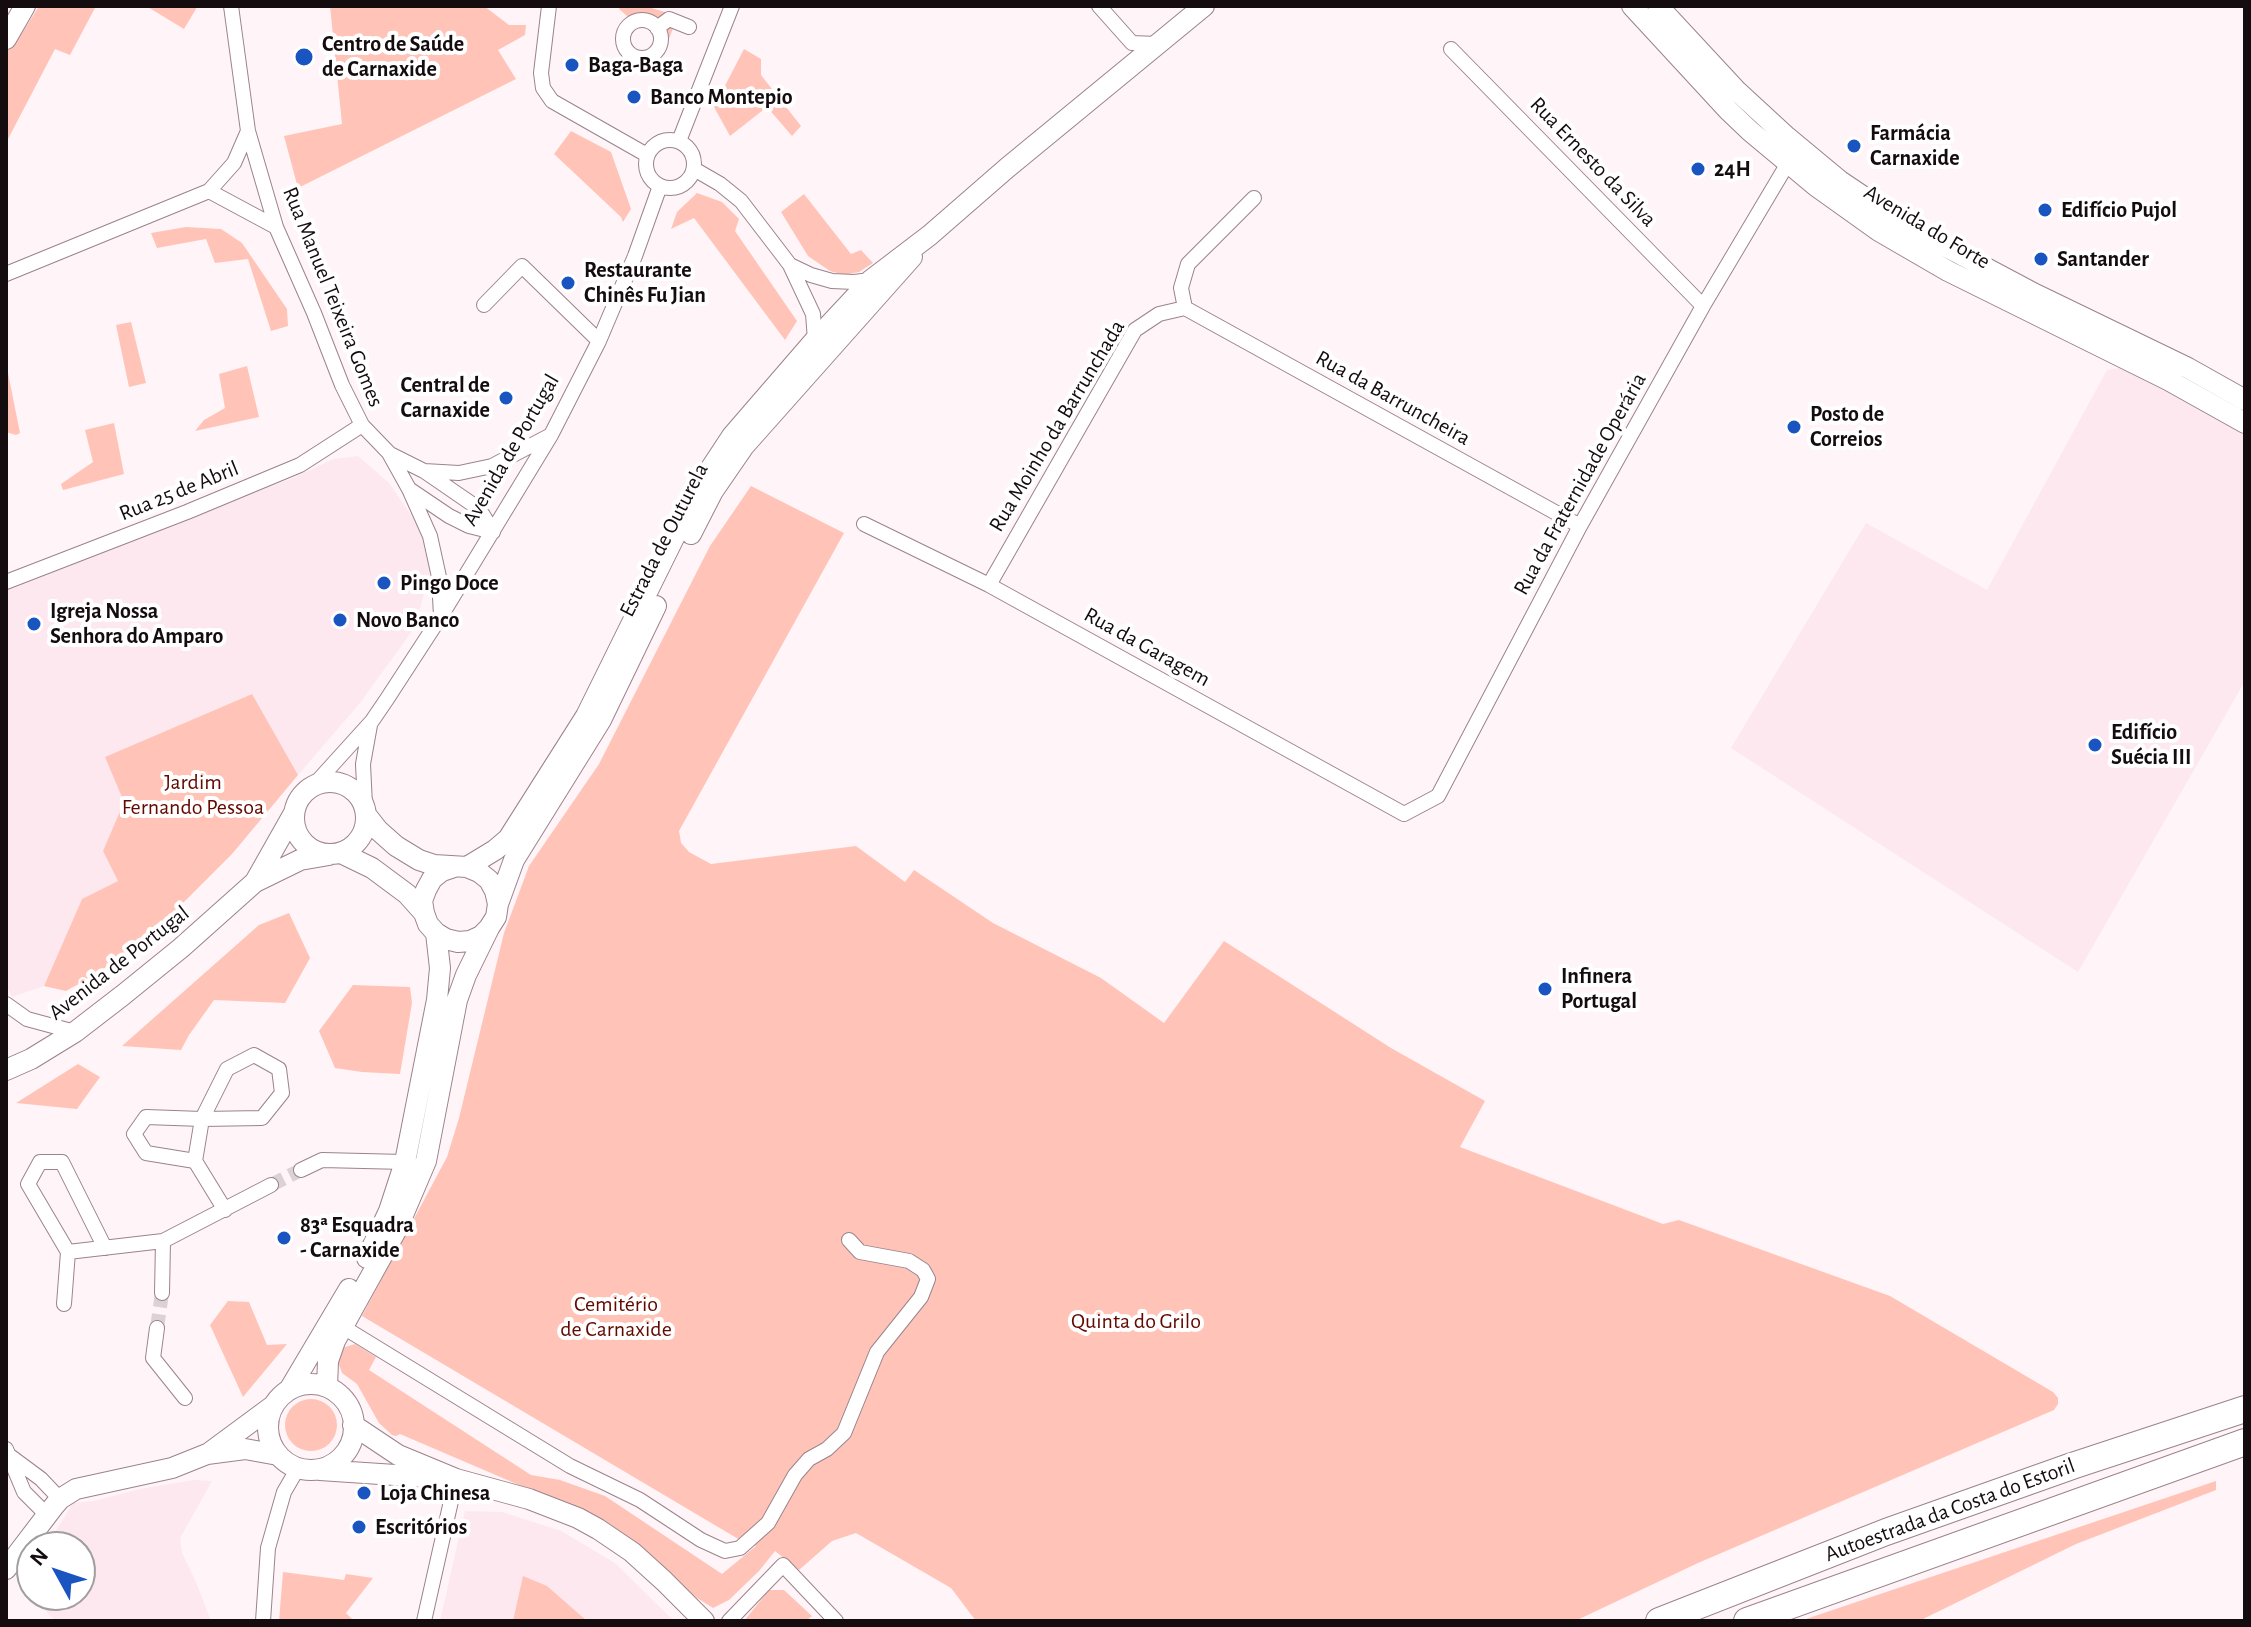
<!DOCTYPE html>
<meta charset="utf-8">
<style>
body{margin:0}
#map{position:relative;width:2251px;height:1627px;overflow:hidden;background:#fff4f8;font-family:"Alegreya Sans",sans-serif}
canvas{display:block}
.frame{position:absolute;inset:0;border:8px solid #140c0f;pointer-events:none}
.north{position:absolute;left:16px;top:1531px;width:80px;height:80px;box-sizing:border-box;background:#fff;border:2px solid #a19e9f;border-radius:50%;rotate:310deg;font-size:22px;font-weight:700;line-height:32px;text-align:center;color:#140c0f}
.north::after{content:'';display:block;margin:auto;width:28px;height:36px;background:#1954c0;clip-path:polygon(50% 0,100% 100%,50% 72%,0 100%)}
</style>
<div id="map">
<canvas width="2251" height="1627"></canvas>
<div class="frame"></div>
<div class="north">N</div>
</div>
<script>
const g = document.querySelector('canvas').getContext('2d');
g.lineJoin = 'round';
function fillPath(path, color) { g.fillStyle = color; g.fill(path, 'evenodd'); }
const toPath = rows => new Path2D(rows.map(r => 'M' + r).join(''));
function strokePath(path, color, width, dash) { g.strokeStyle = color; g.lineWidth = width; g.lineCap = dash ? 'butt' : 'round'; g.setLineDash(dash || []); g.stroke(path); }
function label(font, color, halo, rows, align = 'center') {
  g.font = font + ' "Alegreya Sans",sans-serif'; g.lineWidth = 8; g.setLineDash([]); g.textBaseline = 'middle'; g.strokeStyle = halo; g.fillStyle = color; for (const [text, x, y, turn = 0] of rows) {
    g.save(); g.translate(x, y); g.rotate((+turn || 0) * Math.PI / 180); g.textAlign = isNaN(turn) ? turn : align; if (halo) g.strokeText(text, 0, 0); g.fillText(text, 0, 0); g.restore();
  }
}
fillPath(toPath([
 [2127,367,2245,435,2245,681,2078,972,1731,748,1866,523,1987,590,2107,370],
 [358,456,389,483,420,528,430,571,415,627,360,703,298,775,251,694,106,757,124,802,104,850,119,881,82,899,44,986,12,997,6,984,6,583,293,478,334,459],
 [194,1480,212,1481,180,1538,182,1553,196,1582,211,1621,55,1621,38,1603,34,1595,80,1595,80,1547,46,1547,73,1503,94,1501,140,1489],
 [465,1511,502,1512,561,1531,615,1563,674,1621,440,1621]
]), '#fde8f0');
fillPath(toPath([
 [39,6,96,6,70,55,55,49,7,141,6,50,22,33],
 [146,6,196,6,196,9,184,29],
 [330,6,484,6,509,25,526,25,525,35,498,50,516,79,298,188,284,136,342,124],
 [621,6,645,6,678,16,665,49,660,46,660,34,653,24,647,21,634,22,619,9],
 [744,49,761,59,761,75,801,126,792,136,767,107,730,136,714,107],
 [571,131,611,152,631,209,623,222,621,217,554,154],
 [697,193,722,202,739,219,735,231,797,321,785,340,694,218,671,229,677,212],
 [804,194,851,254,861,250,873,263,859,272,843,275,830,271,808,256,781,212],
 [186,227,221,229,242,243,287,309,288,326,271,331,248,259,215,263,206,239,157,248,151,233],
 [131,322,146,383,129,387,116,325],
 [6,363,20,433,16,435,6,432],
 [247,366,259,417,195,431,204,420,225,408,219,374],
 [114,423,124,474,63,490,61,484,93,462,85,430],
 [751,486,844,533,679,831,681,843,689,852,711,864,856,846,905,882,914,870,993,923,1101,978,1164,1023,1224,941,1391,1048,1485,1101,1460,1147,1663,1224,1679,1220,1890,1296,2053,1392,2058,1398,2058,1404,2054,1410,1698,1563,1575,1621,976,1621,951,1588,856,1533,832,1541,799,1570,775,1551,759,1571,729,1600,713,1608,697,1598,610,1524,400,1434,396,1436,392,1435,379,1423,357,1384,342,1373,337,1359,342,1348,355,1344,376,1357,369,1370,531,1475,560,1480,605,1496,722,1574,756,1546,740,1540,362,1316,447,1157,459,1118,504,933,529,866,599,764,710,546],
 [252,694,298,775,232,854,169,917,126,952,98,973,66,991,44,986,82,899,118,881,103,851,124,802,105,757],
 [289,913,310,958,285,1003,214,1000,189,1035,181,1050,122,1046,259,925],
 [353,985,410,987,412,1003,400,1074,362,1072,335,1068,319,1031],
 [78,1064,100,1077,77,1109,16,1103],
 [228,1301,249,1302,267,1345,287,1344,243,1397,210,1325],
 '285 1425a26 26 0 1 1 52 0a26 26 0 1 1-52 0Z',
 [2216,1481,2216,1490,2076,1544,1919,1621,1800,1621],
 [283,1572,344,1580,346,1574,373,1578,346,1613,354,1621,279,1621],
 [523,1576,547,1586,587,1621,513,1621],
 [769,1590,784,1590,812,1616,806,1621,744,1621]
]), '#ffc4b7');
strokePath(toPath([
 [271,1185,301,1170],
 [157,1328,162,1293]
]), '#dcd1d5', 14, [14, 7]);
const street = toPath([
 [231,6,248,131,276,227,314,313,342,385,362,425,389,453,409,489,430,536,439,577,441,616],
 [549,6,541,73,543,88,552,101,647,155],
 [1099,6,1132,43,1157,44],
 '623 39a19 19 0 1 1 38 0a19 19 0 1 1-38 0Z',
 [657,28,669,19,689,27],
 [1451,49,1703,306],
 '646 164a24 24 0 1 1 48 0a24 24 0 1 1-48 0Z',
 [679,141,732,6],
 [694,169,720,184,741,201,790,265,813,314,815,340],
 [209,191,276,227],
 [790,265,811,275,832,281,854,282,871,280],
 [6,274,209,191,234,163,248,131],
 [484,305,522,266,599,341],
 [1185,308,1580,526],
 [1185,308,1181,288,1188,264,1254,198],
 [390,454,424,471,472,504,483,515,493,532],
 [424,471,459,473,492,466,551,435],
 [409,489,449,516,469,526,493,532],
 [864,524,989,585,1404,814,1438,796,1580,526,1703,306,1788,163],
 [6,582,187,512,300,465,362,425],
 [989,585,1135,330,1159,314,1185,308],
 [314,785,372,721,387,699,441,616,551,435,599,341,635,256,660,186],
 [365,805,363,764,370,725],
 [6,1004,27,1019,75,1032],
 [195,1161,146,1153,134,1134,146,1117,202,1119,262,1118,282,1093,279,1069,254,1055,227,1069,202,1119,195,1161,225,1210],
 [301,1170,322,1160,405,1162],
 [68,1252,28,1184,40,1162,62,1162,105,1248],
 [162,1293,163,1241],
 [64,1304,68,1252,163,1241,271,1185],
 [343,1327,570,1466,640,1500,701,1540,725,1551,740,1548,768,1523,795,1475,809,1459,827,1449,844,1433,877,1352,921,1297,928,1279,923,1270,909,1261,860,1252,849,1240],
 [157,1328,153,1358,185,1398],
 [6,1449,24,1492,47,1515],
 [10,1456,41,1479,60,1499],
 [263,1621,268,1548,284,1492,298,1468],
 [424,1621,456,1479],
 [729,1621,783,1565,836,1621]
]);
const secondary = toPath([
 [1632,6,1728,110,1750,131,1816,186,1879,231,1948,271,2168,380,2245,423],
 [1658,6,1736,90,1787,137,1840,181,1907,226,2035,294,2188,368,2245,400],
 [6,39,25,6],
 [691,534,713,491,744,446,912,257],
 '294 818a36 36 0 1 1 72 0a36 36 0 1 1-72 0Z',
 [367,816,378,830,396,846,419,860,434,865,467,867,479,872,489,880,495,891,498,904,496,917,489,928,481,936,470,941,458,942,446,939,436,933,428,924,424,913,422,901,426,890,432,879,442,871,454,867],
 [341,853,372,868,407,894,424,913],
 [467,867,495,850,508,839,586,716,701,483,732,436,815,340,871,280,930,235,1007,168,1204,6],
 [255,882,294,813],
 [498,904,514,860,601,720,656,606],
 [6,1070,31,1059,75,1032,123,995,181,948,255,882,300,860,329,855],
 [367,1258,389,1211,405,1162,437,1000,440,968,436,933],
 '268 1427a43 43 0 1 1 86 0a43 43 0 1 1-86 0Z',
 [327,1387,328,1361,335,1341,397,1229,426,1161,457,1000,466,975,489,928],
 [289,1390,349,1289],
 [353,1425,398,1455,456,1479,529,1499,578,1518,598,1529,632,1552,664,1581,704,1621],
 [209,1453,274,1405],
 [320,1470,440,1478],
 [6,1569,54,1506,60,1499,76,1489,172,1468,207,1454,245,1449,278,1455]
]);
const highway = toPath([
 [1659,1621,1886,1532,2072,1466,2245,1409],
 [1747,1621,2245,1442]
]);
strokePath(street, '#9b838c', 16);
strokePath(secondary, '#9b838c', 22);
strokePath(highway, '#9b838c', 28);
strokePath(street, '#fff', 14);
strokePath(secondary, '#fff', 20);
strokePath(highway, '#fff', 26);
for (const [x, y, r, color] of [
 [304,57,10,"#1954c0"],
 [572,65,8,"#1954c0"],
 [634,97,8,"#1954c0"],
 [1854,146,8,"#1954c0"],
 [1698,169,8,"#1954c0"],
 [2045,210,8,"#1954c0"],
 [2041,259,8,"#1954c0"],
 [568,283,8,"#1954c0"],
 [506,398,8,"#1954c0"],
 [1794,427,8,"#1954c0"],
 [384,583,8,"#1954c0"],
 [340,620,8,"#1954c0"],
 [34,624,8,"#1954c0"],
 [2095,745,8,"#1954c0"],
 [1545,989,8,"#1954c0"],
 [284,1238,8,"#1954c0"],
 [364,1493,8,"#1954c0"],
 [359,1527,8,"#1954c0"]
]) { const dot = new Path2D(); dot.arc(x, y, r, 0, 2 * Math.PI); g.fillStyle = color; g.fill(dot); strokePath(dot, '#fff', 3); }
label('bold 22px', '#140c0f', '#fff', [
 ["Centro de Saúde",322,44],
 ["de Carnaxide",322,69],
 ["Baga-Baga",588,65],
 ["Banco Montepio",650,97],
 ["Farmácia",1870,133],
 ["Carnaxide",1870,158],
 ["24H",1714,169],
 ["Edifício Pujol",2061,210],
 ["Santander",2057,259],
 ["Restaurante",584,270],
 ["Chinês Fu Jian",584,295],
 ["Central de",490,385,"right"],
 ["Carnaxide",490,410,"right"],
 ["Posto de",1810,414],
 ["Correios",1810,439],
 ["Pingo Doce",400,583],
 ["Igreja Nossa",50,611],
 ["Senhora do Amparo",50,636],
 ["Novo Banco",356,620],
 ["Edifício",2111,732],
 ["Suécia III",2111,757],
 ["Infinera",1561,976],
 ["Portugal",1561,1001],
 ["83ª Esquadra",300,1225],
 ["- Carnaxide",300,1250],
 ["Loja Chinesa",380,1493],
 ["Escritórios",375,1527]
], 'left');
label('22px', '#140c0f', '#fff', [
 ["Rua Ernesto da Silva",1593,162,46],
 ["Avenida do Forte",1927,227,31],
 ["Rua Manuel Teixeira Gomes",333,297,68],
 ["Rua da Barruncheira",1393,398,29],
 ["Rua Moinho da Barrunchada",1057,426,-59],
 ["Avenida de Portugal",511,450,-60],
 ["Rua da Fraternidade Operária",1580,484,-61],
 ["Rua 25 de Abril",179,491,-22],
 ["Estrada de Outurela",664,540,-63],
 ["Rua da Garagem",1147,647,29],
 ["Avenida de Portugal",119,963,-38],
 ["Autoestrada da Costa do Estoril",1950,1510,-20]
]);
label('22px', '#620900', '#fff', [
 ["Jardim",193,782],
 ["Fernando Pessoa",193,807],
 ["Cemitério",616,1304],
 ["de Carnaxide",616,1329],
 ["Quinta do Grilo",1136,1321]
]);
</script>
